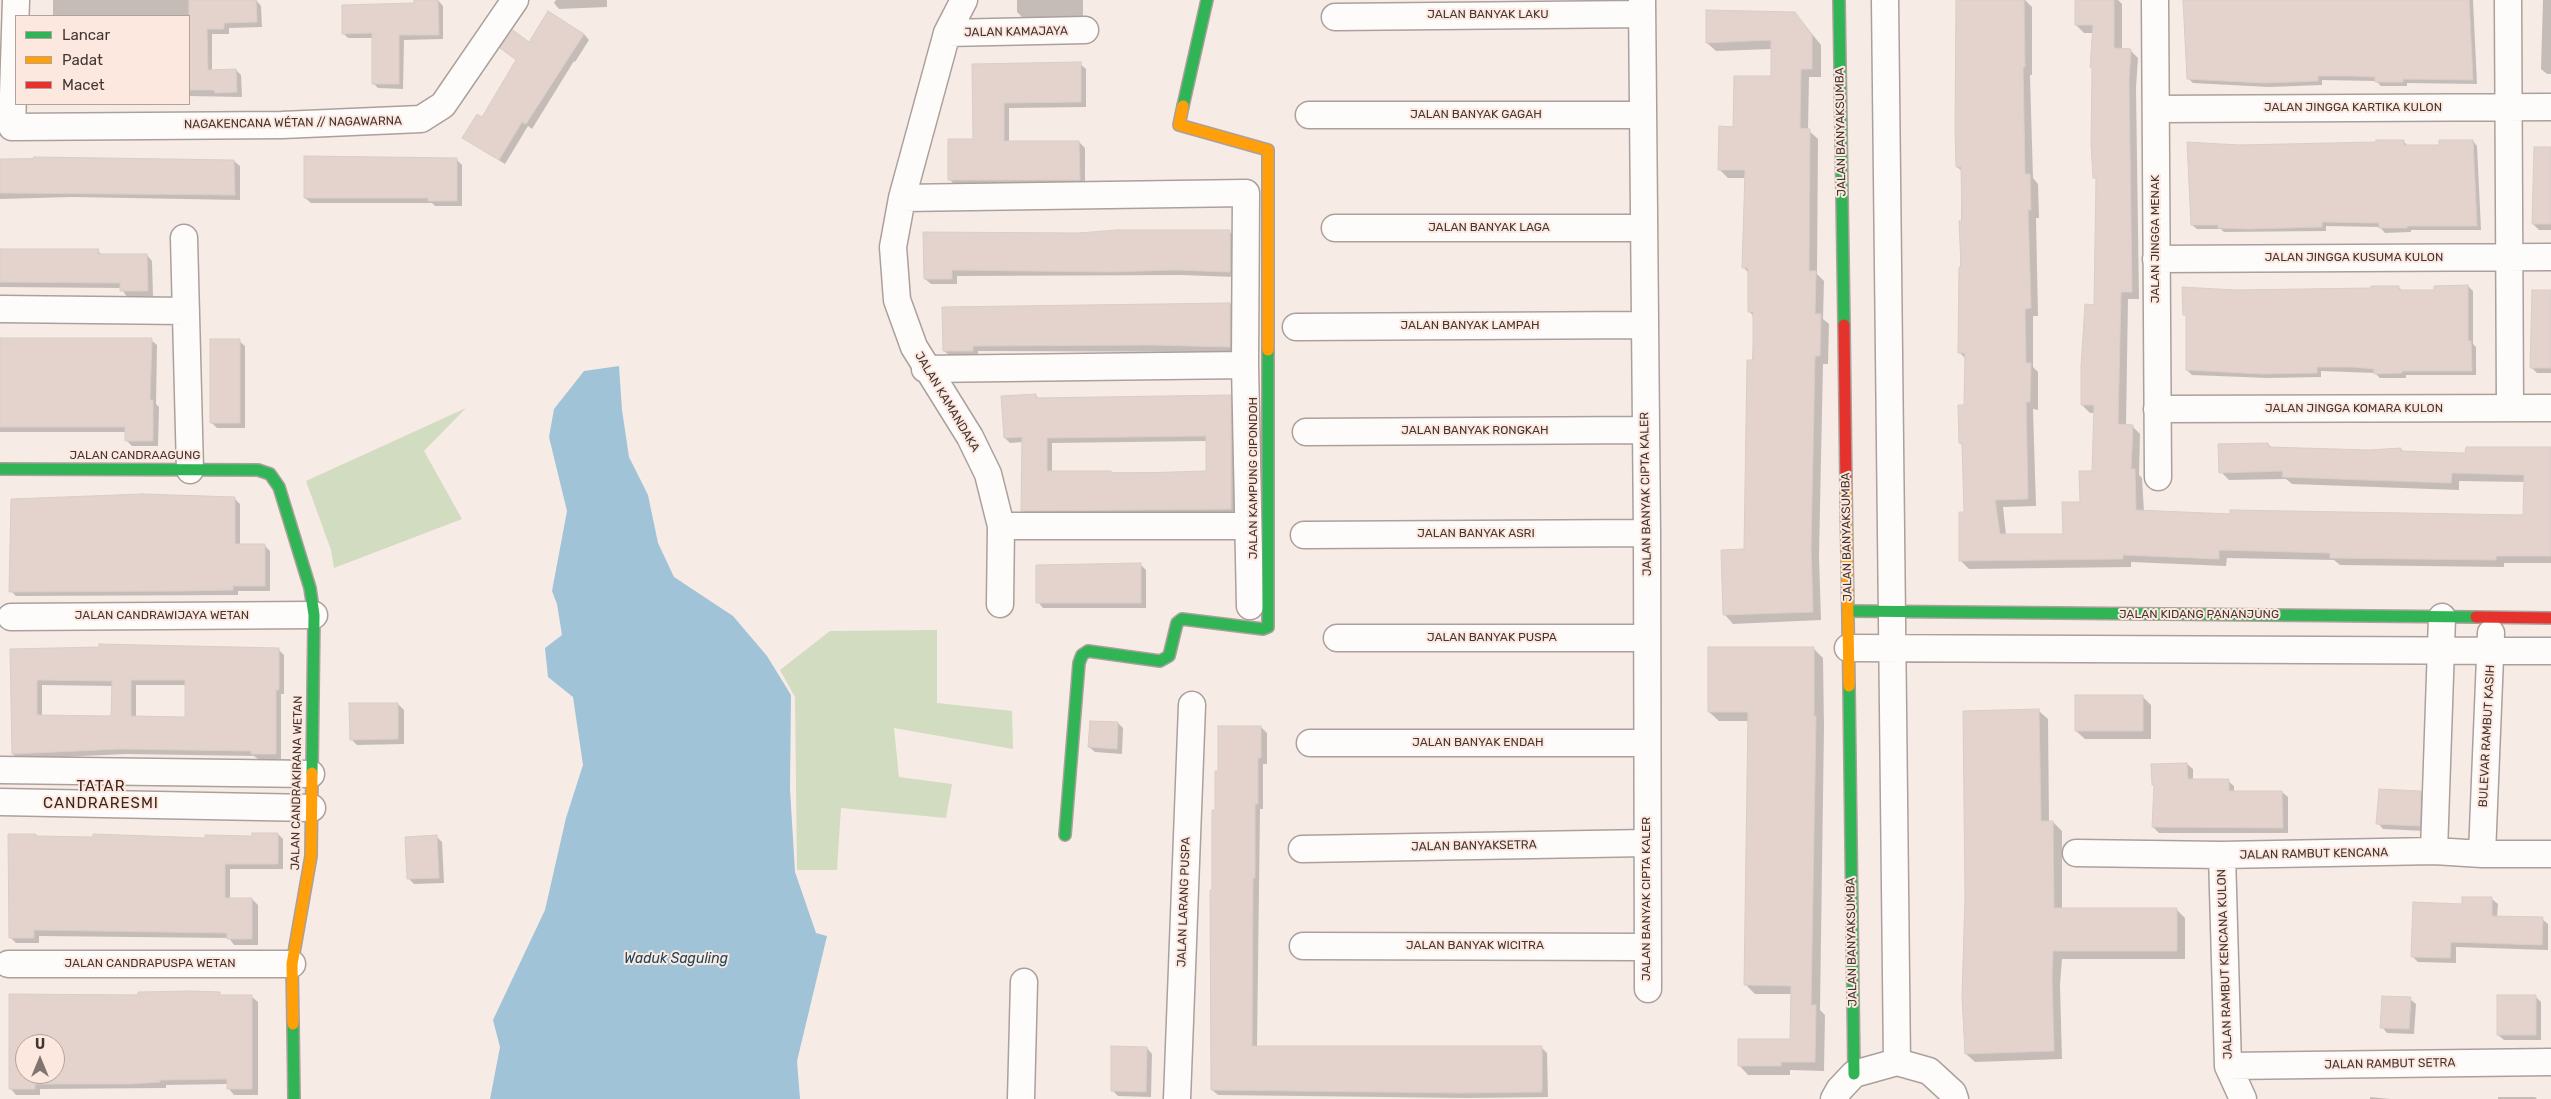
<!DOCTYPE html>
<meta charset="utf-8">
<style>
body{margin:0}
#map{position:relative;width:2551px;height:1099px;overflow:hidden;background:#f7ebe6;font-family:Rubik,sans-serif}
canvas{display:block}
.legend{position:absolute;left:15px;top:15px;width:175px;height:90px;box-sizing:border-box;background:#fde8e0;border:1px solid #b3a19a;margin:0;padding:6px 9px;list-style:none;font-size:15px;color:#433631}
.legend li{display:flex;align-items:center;gap:10px;height:25px}
.legend b{width:25px;border:1px solid #b3a19a}
.north{position:absolute;left:15px;top:1034px;width:50px;height:50px;box-sizing:border-box;background:#fde8e0;border:1px solid #b3a19a;border-radius:50%;rotate:0deg;font-size:14px;font-weight:700;line-height:20px;text-align:center;color:#433631}
.north::after{content:'';display:block;margin:auto;width:18px;height:22px;background:#827570;clip-path:polygon(50% 0,100% 100%,50% 72%,0 100%)}
</style>
<div id="map">
<canvas width="2551" height="1099"></canvas>
<ul class="legend">
<li><b style="height:6px;background:#30b455"></b>Lancar</li>
<li><b style="height:6px;background:#ff9f0a"></b>Padat</li>
<li><b style="height:6px;background:#e5322d"></b>Macet</li>
</ul>
<div class="north">U</div>
</div>
<script>
const g = document.querySelector('canvas').getContext('2d');
g.lineJoin = 'round';
function fillPath(path, color) { g.fillStyle = color; g.fill(path, 'evenodd'); }
const toPath = rows => new Path2D(rows.map(r => 'M' + r).join(''));
function strokePath(path, color, width, dash) { g.strokeStyle = color; g.lineWidth = width; g.lineCap = dash ? 'butt' : 'round'; g.setLineDash(dash || []); g.stroke(path); }
function label(font, color, halo, rows, align = 'center') {
  g.font = font + ' Rubik,sans-serif'; g.lineWidth = 4; g.setLineDash([]); g.textBaseline = 'middle'; g.strokeStyle = halo; g.fillStyle = color; for (const [text, x, y, turn = 0] of rows) {
    g.save(); g.translate(x, y); g.rotate((+turn || 0) * Math.PI / 180); g.textAlign = isNaN(turn) ? turn : align; if (halo) g.strokeText(text, 0, 0); g.fillText(text, 0, 0); g.restore();
  }
}
fillPath(toPath([
 [466,408,424,451,462,519,334,568,331,550,306,481],
 [937,630,937,703,1012,711,1013,749,894,728,899,777,952,784,946,818,841,808,837,870,797,870,795,697,780,670,830,631]
]), '#d2dcc0');
fillPath(toPath([
 [619,366,622,410,629,457,648,495,658,543,674,577,733,616,767,656,791,695,790,789,795,872,816,933,827,936,797,1061,800,1099,490,1099,500,1047,493,1020,545,910,566,818,583,765,573,697,548,677,545,648,562,635,557,604,552,591,567,511,549,437,554,409,584,371]
]), '#a0c3d7');
fillPath(toPath([
 [53,0,256,0,261,6,262,27,229,28,229,34,212,34,212,71,236,70,241,75,242,97,189,96,189,16,53,16],
 [438,0,443,6,443,39,404,40,403,89,378,88,373,83,374,38,348,38,343,33,415,5],
 [556,0,607,0,607,7,559,9,554,3],
 [1017,0,1083,0,1083,17,1023,18,1017,12],
 [1957,0,2025,0,2032,7,2032,75,2030,75,2033,178,2038,184,2039,218,2036,218,2038,316,2033,316,2033,367,2038,372,2038,410,2033,409,2036,506,2003,507,2006,535,2064,535,2082,503,2093,472,2095,413,2090,413,2082,405,2095,306,2097,179,2095,177,2093,33,2084,33,2076,25,2076,0,2118,0,2122,4,2122,49,2130,50,2138,58,2136,88,2139,299,2128,299,2126,426,2132,426,2140,434,2139,475,2142,478,2144,512,2231,515,2525,516,2525,482,2459,481,2459,490,2292,484,2286,479,2229,480,2221,472,2268,444,2272,448,2369,452,2401,449,2404,452,2466,454,2551,448,2551,563,2504,563,2504,567,2340,565,2334,560,2227,558,2226,566,2131,562,2131,567,1969,569,1961,561,1965,514,1963,446,1960,443,1966,406,1967,360,1959,352,1962,171,1957,167],
 [2185,0,2473,0,2477,84,2407,83,2407,86,2381,86,2376,81,2322,80,2322,85,2269,87,2193,83,2188,78],
 [2543,0,2551,0,2551,74,2547,74,2541,69],
 [1795,13,1821,45,1821,77,1809,77,1808,130,1818,139,1817,274,1824,281,1823,319,1829,324,1828,364,1823,364,1819,556,1821,620,1733,624,1725,615,1745,551,1754,317,1749,311,1750,274,1743,267,1746,178,1728,178,1719,169,1734,128,1773,77,1772,49,1716,51,1707,43],
 [584,34,589,40,575,62,574,61,532,129,528,126,505,164,464,138,482,119,517,60,502,48],
 [1080,64,1086,69,1086,107,1009,108,1009,142,1079,142,1085,148,1085,186,955,185,950,180,974,140,973,66],
 [2473,141,2477,146,2481,230,2411,230,2411,232,2385,233,2380,227,2326,226,2326,231,2224,232,2221,229,2197,229,2192,225,2239,146,2404,142,2408,146,2440,146],
 [2551,148,2551,230,2539,230,2533,224],
 [305,157,456,159,462,165,462,206,435,206,432,203,311,203,305,198],
 [59,158,234,161,240,166,240,200,72,197,0,199,0,159],
 [1229,231,1235,237,1236,277,1181,275,957,276,957,284,931,284,925,279,925,233,1078,234],
 [0,250,98,251,102,255,147,255,152,261,153,296,127,297,121,288,0,287],
 [2468,286,2473,291,2473,344,2476,347,2476,375,2406,375,2406,378,2380,378,2375,373,2321,371,2321,377,2268,378,2192,375,2187,370,2187,317,2184,314,2235,291,2372,289,2398,287,2403,291,2435,291],
 [2551,291,2551,373,2537,373,2531,367],
 [1230,304,1236,310,1235,352,978,351,978,356,950,356,944,351],
 [0,339,151,340,157,345,156,404,159,407,158,446,132,446,126,440,126,432,0,432],
 [239,341,245,346,245,428,217,428,211,422],
 [1035,395,1039,399,1230,396,1236,402,1236,514,1028,516,1022,510,1023,442,1010,443,1005,438],
 [1207,441,1207,472,1052,473,1052,443],
 [234,498,240,504,240,546,265,546,270,551,270,591,238,591,238,595,16,596,11,591],
 [1140,564,1146,570,1146,608,1043,608,1038,602],
 [1813,648,1823,658,1824,727,1820,1010,1825,1015,1824,1071,1790,1070,1790,1075,1748,1075,1739,1065,1791,1041,1792,994,1755,994,1746,985,1750,721,1719,721,1709,712],
 [278,649,284,655,284,694,281,694,281,759,258,759,254,756,126,754,18,759,13,754,12,651],
 [42,685,113,686,112,718,42,717],
 [136,685,187,685,187,718,136,717],
 [2142,696,2151,705,2151,739,2085,739,2076,731],
 [398,704,404,710,404,744,357,745,351,739],
 [2039,711,2048,719,2049,822,2053,822,2062,831,2062,909,2176,909,2185,918,2185,959,2062,959,2060,985,2062,1059,1975,1062,1966,1054],
 [1118,723,1123,728,1122,754,1095,752,1089,747],
 [1261,727,1267,733,1267,764,1263,764,1263,809,1260,809,1257,1047,1542,1048,1547,1053,1548,1097,1467,1098,1218,1095,1212,1090,1214,891,1220,773],
 [2187,764,2193,769,2193,781,2228,781,2234,786,2234,792,2282,792,2288,797,2288,833,2159,833,2153,827,2155,787,2153,784],
 [2420,793,2426,798,2425,831,2383,829,2378,823],
 [278,834,283,839,283,869,230,869,230,899,252,899,258,905,258,945,234,945,229,938,39,936,39,943,16,943,10,937,35,835,38,837,207,839],
 [437,837,442,842,444,883,414,884,408,878],
 [2492,899,2498,904,2497,918,2542,919,2548,924,2548,950,2456,947,2456,963,2418,962,2412,956,2463,905],
 [219,994,222,997,252,997,258,1002,258,1095,234,1095,229,1089,229,1084,166,1085,166,1088,40,1089,40,1095,16,1095,11,1089,10,996],
 [25,1044,55,1044,55,1074,25,1074],
 [2535,996,2541,1002,2541,1040,2504,1040,2498,1035],
 [2410,999,2416,1004,2414,1034,2387,1033,2382,1027],
 [1147,1048,1152,1054,1151,1097,1118,1096,1113,1091],
 [2370,1097,2391,1099,2370,1099],
 [2498,1097,2535,1097,2537,1099,2498,1099]
]), '#0003');
const building = toPath([
 [189,0,256,0,257,22,224,23,224,29,207,29,208,70,236,69,237,92,215,93,214,90,189,90,189,0],
 [414,0,438,0,439,35,399,35,399,84,372,84,372,33,342,34,342,5,414,3,414,0],
 [1956,0,2024,0,2025,67,2023,67,2025,174,2030,174,2031,210,2028,210,2031,308,2025,309,2026,363,2031,363,2030,402,2026,402,2028,499,1995,500,2000,534,2063,534,2062,502,2080,502,2079,471,2092,471,2094,405,2081,405,2081,367,2085,304,2094,305,2096,178,2093,178,2091,144,2092,68,2090,67,2093,25,2075,25,2075,0,2114,0,2114,48,2131,49,2129,80,2132,292,2121,292,2118,424,2133,425,2131,469,2135,469,2136,510,2230,514,2230,510,2523,515,2524,475,2452,473,2451,483,2282,477,2283,471,2219,473,2218,444,2268,443,2269,447,2369,450,2401,448,2401,451,2465,453,2466,447,2551,447,2551,556,2496,556,2496,560,2330,558,2330,553,2219,550,2219,559,2123,555,2123,559,1959,561,1959,512,1964,512,1962,443,1959,443,1958,405,1964,405,1965,353,1958,353,1959,267,1961,267,1959,221,1962,221,1961,167,1956,167,1955,131,1956,0],
 [2183,0,2469,0,2473,80,2403,79,2403,82,2375,82,2375,77,2352,76,2318,76,2318,81,2263,83,2187,79,2183,0],
 [1706,10,1795,12,1812,35,1812,69,1801,69,1800,128,1810,129,1809,271,1816,271,1815,314,1821,314,1820,356,1815,356,1811,546,1813,612,1723,615,1721,550,1744,549,1747,360,1753,360,1753,312,1748,312,1748,268,1742,268,1745,170,1718,170,1719,126,1733,127,1734,76,1771,76,1771,40,1706,43,1706,10],
 [548,11,584,34,526,124,522,122,499,160,462,138,477,114,482,117,516,60,500,48,513,30,529,42,548,11],
 [1081,62,1081,102,1004,103,1004,141,1079,141,1080,180,948,180,948,139,973,139,972,64,1081,62],
 [2376,140,2404,140,2404,145,2439,145,2439,140,2473,140,2477,226,2407,226,2407,228,2379,228,2379,223,2322,222,2322,227,2248,229,2218,228,2218,225,2191,225,2187,142,2239,145,2376,142,2376,140],
 [2534,147,2551,147,2551,224,2532,224,2534,147],
 [304,156,457,158,457,201,428,201,428,198,304,198,304,156],
 [34,157,234,160,235,195,0,193,0,159,34,159,34,157],
 [1117,230,1230,230,1230,272,1175,270,1109,272,952,270,952,279,924,279,923,232,1078,233,1117,230],
 [0,249,99,249,98,254,147,254,148,291,120,291,120,283,0,282,0,249],
 [2468,285,2468,341,2471,341,2472,371,2402,371,2402,373,2374,374,2374,369,2352,367,2317,367,2317,373,2262,374,2186,370,2186,315,2183,315,2182,287,2235,290,2371,288,2371,286,2399,286,2399,290,2434,290,2434,286,2468,285],
 [2532,290,2551,290,2551,368,2530,368,2532,290],
 [1230,303,1230,347,1150,345,973,346,973,351,943,351,942,307,1230,303],
 [0,338,152,338,150,400,153,400,153,441,125,441,125,427,0,427,0,338],
 [210,339,240,339,240,423,210,423,210,339],
 [1036,394,1036,398,1231,395,1231,509,1021,511,1022,437,1004,438,1001,396,1036,394],
 [1206,436,1206,471,1140,473,1112,473,1111,471,1047,471,1047,438,1206,436],
 [143,494,235,497,235,544,265,544,265,586,233,586,233,590,183,591,9,592,11,499,143,494],
 [1141,563,1141,603,1036,603,1036,565,1141,563],
 [99,644,279,648,279,690,276,690,276,754,251,754,251,751,120,749,12,754,10,649,99,647,99,644],
 [37,680,112,681,111,716,37,715,37,680],
 [131,680,185,680,185,717,131,716,131,680],
 [1708,647,1814,647,1814,716,1816,716,1811,1005,1816,1005,1815,1062,1781,1062,1781,1066,1738,1066,1738,1039,1790,1039,1791,986,1744,985,1748,712,1708,712,1708,647],
 [2075,695,2143,695,2143,731,2075,731,2075,695],
 [349,703,398,703,398,739,350,740,349,703],
 [2039,709,2041,821,2053,821,2054,908,2177,908,2177,951,2053,951,2052,976,2054,1051,1965,1054,1962,997,1965,896,1963,711,2039,709],
 [1090,721,1118,722,1117,749,1088,747,1090,721],
 [1218,726,1261,726,1261,758,1258,758,1258,804,1255,804,1255,878,1253,878,1252,1046,1542,1046,1542,1092,1461,1093,1211,1090,1210,890,1212,890,1212,810,1215,810,1215,771,1218,771,1218,726],
 [2187,763,2188,779,2229,779,2229,791,2282,791,2283,828,2152,827,2154,785,2152,785,2151,764,2187,763],
 [2379,789,2421,791,2420,826,2376,824,2379,789],
 [252,833,278,833,278,864,225,864,225,898,252,898,252,939,227,939,227,933,34,930,34,938,9,938,8,834,36,834,36,836,93,837,93,834,205,838,205,835,252,836,252,833],
 [437,835,439,878,407,879,405,837,437,835],
 [2462,897,2492,897,2492,916,2543,917,2542,945,2451,942,2450,958,2411,957,2413,902,2462,904,2462,897],
 [191,991,220,992,220,995,252,995,252,1089,227,1089,227,1079,160,1080,160,1082,131,1084,35,1084,35,1089,9,1089,9,994,138,995,138,992,191,991],
 [25,1044,55,1044,55,1074,25,1074,25,1044],
 [2497,995,2536,995,2536,1035,2497,1035,2497,995],
 [2382,996,2411,997,2409,1029,2380,1028,2382,996],
 [1111,1046,1147,1047,1146,1092,1111,1091,1111,1046]
]);
fillPath(building, '#e4d3cd');
strokePath(building, '#d8cdc8', 1);
const street = toPath([
 [16,0,12,127,282,125,421,119,443,105,515,0],
 [964,0,947,33,902,198,893,247,897,300,914,347,970,437,988,474,1001,526,1000,604],
 [1642,0,1647,533,1648,989],
 [1885,0,1897,1062],
 [2155,0,2158,477],
 [2508,0,2510,408],
 [1335,17,1642,14],
 [947,33,1085,30],
 [2156,109,2551,107],
 [1309,115,1643,115],
 [902,198,1246,193,1245,365,1250,606],
 [1335,228,1643,228],
 [184,238,190,470],
 [2156,259,2551,257],
 [0,309,186,311],
 [1296,327,1644,325],
 [925,369,1245,365],
 [2157,409,2551,408],
 [1306,432,1644,430],
 [1001,526,1248,526],
 [1304,535,1647,533],
 [11,617,314,615],
 [1337,638,1647,638],
 [1848,648,2551,651],
 [1310,743,1646,743],
 [0,770,311,774],
 [0,802,312,808],
 [1302,849,1647,843],
 [2434,851,2442,617],
 [2076,853,2222,855,2434,851,2482,854,2551,854],
 [2482,854,2491,633],
 [2222,855,2228,1066,2243,1099],
 [1303,946,1647,947],
 [8,964,292,964],
 [2228,1066,2551,1062],
 [1021,1099,1024,982],
 [1177,1099,1192,705],
 [1834,1099,1839,1090,1854,1074,1897,1062,1929,1071,1953,1093,1955,1099]
]);
const fast = toPath([
 [1839,0,1844,325],
 [1183,106,1207,0],
 [0,469,258,470,270,474,279,487,310,588,314,615,312,773],
 [1848,611,2476,617],
 [1849,686,1854,1074],
 [1065,835,1079,663,1082,655,1088,651,1160,661,1169,656,1177,623,1182,619,1263,629,1268,627,1268,350],
 [293,1024,294,1099]
]);
const slow = toPath([
 [1183,106,1179,125,1268,150,1268,350],
 [1846,488,1849,686],
 [293,1024,292,964,311,856,312,773]
]);
const jam = toPath([
 [1844,325,1846,488],
 [2476,617,2551,618]
]);
strokePath(street, '#aba09b', 29);
strokePath(fast, '#aba09b', 14);
strokePath(slow, '#aba09b', 14);
strokePath(jam, '#aba09b', 14);
strokePath(street, '#fefcfb', 26);
strokePath(fast, '#30b455', 11);
strokePath(slow, '#ff9f0a', 11);
strokePath(jam, '#e5322d', 11);
label('12px', '#433631', '#fde8e0', [
 ["JALAN BANYAK LAKU",1488,15],
 ["JALAN KAMAJAYA",1016,32,-1],
 ["JALAN JINGGA KARTIKA KULON",2353,108],
 ["JALAN BANYAK GAGAH",1476,115],
 ["NAGAKENCANA WÉTAN // NAGAWARNA",293,123,-1],
 ["JALAN BANYAKSUMBA",1841,132,-91],
 ["JALAN BANYAK LAGA",1489,228],
 ["JALAN JINGGA MENAK",2156,239,-90],
 ["JALAN JINGGA KUSUMA KULON",2354,258],
 ["JALAN BANYAK LAMPAH",1470,326],
 ["JALAN KAMANDAKA",947,402,59],
 ["JALAN JINGGA KOMARA KULON",2354,409],
 ["JALAN BANYAK RONGKAH",1475,431],
 ["JALAN CANDRAAGUNG",135,456],
 ["JALAN KAMPUNG CIPONDOH",1254,478,-90],
 ["JALAN BANYAK CIPTA KALER",1646,494,-91],
 ["JALAN BANYAK ASRI",1476,534],
 ["JALAN BANYAKSUMBA",1847,537,-91],
 ["JALAN KIDANG PANANJUNG",2199,615],
 ["JALAN CANDRAWIJAYA WETAN",162,616],
 ["JALAN BANYAK PUSPA",1492,638],
 ["BULEVAR RAMBUT KASIH",2487,736,-87],
 ["JALAN BANYAK ENDAH",1478,743],
 ["JALAN CANDRAKIRANA WETAN",297,783,-89],
 ["JALAN BANYAKSETRA",1474,846,-1],
 ["JALAN RAMBUT KENCANA",2314,854,-1],
 ["JALAN BANYAK CIPTA KALER",1647,899,-90],
 ["JALAN LARANG PUSPA",1184,902,-88],
 ["JALAN BANYAKSUMBA",1852,942,-91],
 ["JALAN BANYAK WICITRA",1475,946],
 ["JALAN CANDRAPUSPA WETAN",150,964],
 ["JALAN RAMBUT KENCANA KULON",2225,964,-92],
 ["JALAN RAMBUT SETRA",2390,1064,-1]
]);
label('italic 14px', '#1a475d', '#fde8e0', [
 ["Waduk Saguling",676,959]
]);
g.letterSpacing = '1px';
label('15px', '#3e251b', '#fde8e0', [
 ["TATAR",101,787],
 ["CANDRARESMI",101,804]
]);
g.letterSpacing = '0px';
</script>
